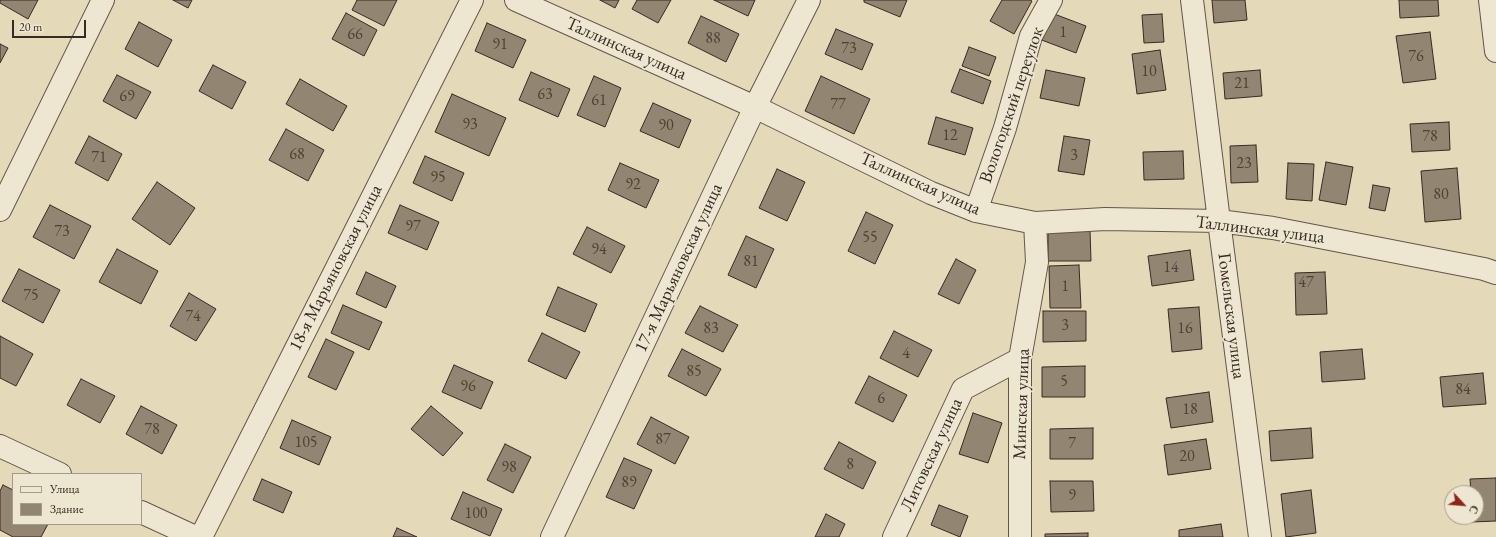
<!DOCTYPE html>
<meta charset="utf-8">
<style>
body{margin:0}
#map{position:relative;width:1496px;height:537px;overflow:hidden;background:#e4daba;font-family:"EB Garamond",serif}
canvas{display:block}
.legend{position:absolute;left:12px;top:473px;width:130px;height:52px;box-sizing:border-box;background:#ede7d2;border:1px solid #a59b8c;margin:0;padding:5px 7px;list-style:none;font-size:12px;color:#3a2923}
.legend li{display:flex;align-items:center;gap:8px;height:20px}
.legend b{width:20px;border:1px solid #a59b8c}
.north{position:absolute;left:1444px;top:485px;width:40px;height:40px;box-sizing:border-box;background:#ede7d2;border:1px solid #a59b8c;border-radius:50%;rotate:116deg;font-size:11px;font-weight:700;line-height:16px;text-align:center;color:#3a2923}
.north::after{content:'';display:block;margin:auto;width:14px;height:18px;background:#8f2418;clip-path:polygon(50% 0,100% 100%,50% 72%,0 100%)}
.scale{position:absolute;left:12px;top:20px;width:74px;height:18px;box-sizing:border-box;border:2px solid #3a2923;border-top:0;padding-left:5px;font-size:12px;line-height:14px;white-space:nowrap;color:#3a2923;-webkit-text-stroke:3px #ede7d2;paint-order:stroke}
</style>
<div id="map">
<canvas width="1496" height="537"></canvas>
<ul class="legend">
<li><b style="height:5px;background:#ede7d2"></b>Улица</li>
<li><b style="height:11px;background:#928572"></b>Здание</li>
</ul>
<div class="north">С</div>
<div class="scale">20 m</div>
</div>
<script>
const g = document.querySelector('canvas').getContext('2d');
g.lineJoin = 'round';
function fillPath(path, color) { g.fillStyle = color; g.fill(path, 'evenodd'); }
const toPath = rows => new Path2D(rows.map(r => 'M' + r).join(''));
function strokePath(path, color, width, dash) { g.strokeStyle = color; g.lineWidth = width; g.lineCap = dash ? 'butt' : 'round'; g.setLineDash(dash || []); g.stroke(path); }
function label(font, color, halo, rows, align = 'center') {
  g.font = font + ' "EB Garamond",serif'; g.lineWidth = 3.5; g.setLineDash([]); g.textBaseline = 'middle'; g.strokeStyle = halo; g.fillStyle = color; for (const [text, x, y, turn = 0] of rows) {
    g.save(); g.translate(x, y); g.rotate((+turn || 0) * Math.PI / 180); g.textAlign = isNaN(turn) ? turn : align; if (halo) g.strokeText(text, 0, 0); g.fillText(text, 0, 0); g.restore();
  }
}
const building = toPath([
 [0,0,38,0,28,19,0,3,0,0],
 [173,0,192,0,188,8,173,0],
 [357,0,397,0,384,26,352,10,357,0],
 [600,0,619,0,615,8,600,0],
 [637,0,671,0,658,23,632,9,637,0],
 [714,0,755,0,748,16,714,0],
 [864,0,907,0,900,17,864,2,864,0],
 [1002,0,1030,0,1032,1,1014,34,990,21,1002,0],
 [1212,0,1245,0,1247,20,1214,23,1212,0],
 [1399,0,1438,0,1439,16,1400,18,1399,0],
 [1049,12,1086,26,1076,53,1039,39,1049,12],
 [346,13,377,30,364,56,332,39,346,13],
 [1162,14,1164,42,1144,43,1142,15,1162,14],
 [701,16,739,34,726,62,688,43,701,16],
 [139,22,172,40,158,67,125,49,139,22],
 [487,23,526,40,513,68,475,51,487,23],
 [836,29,873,44,862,70,825,54,836,29],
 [1430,32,1436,79,1403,83,1396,36,1430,32],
 [0,44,8,48,0,63,0,44],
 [969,47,996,57,989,76,962,66,969,47],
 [1160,50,1166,90,1137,94,1132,54,1160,50],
 [213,65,246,82,232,109,199,91,213,65],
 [960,69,991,81,983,104,951,92,960,69],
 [1046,70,1085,78,1079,106,1040,98,1046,70],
 [1260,70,1262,96,1225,99,1223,73,1260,70],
 [531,72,570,89,558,117,519,100,531,72],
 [117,75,151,92,136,119,103,101,117,75],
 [594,76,621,88,605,127,577,115,594,76],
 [821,76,870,99,854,134,805,111,821,76],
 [300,79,347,106,333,131,286,104,300,79],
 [452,94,506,118,489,156,435,132,452,94],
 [653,103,691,120,679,148,640,131,653,103],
 [936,117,973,128,965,155,928,144,936,117],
 [1449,122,1450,150,1412,152,1410,124,1449,122],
 [286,129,324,150,308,181,269,160,286,129],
 [89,136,122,154,108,181,75,163,89,136],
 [1064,136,1090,140,1084,175,1058,171,1064,136],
 [1256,145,1258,182,1231,183,1230,146,1256,145],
 [1183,151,1184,179,1144,180,1143,152,1183,151],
 [425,156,464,173,452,201,413,183,425,156],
 [1326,162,1353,167,1346,205,1319,200,1326,162],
 [620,163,659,180,646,208,608,190,620,163],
 [1288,163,1314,164,1312,201,1286,199,1288,163],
 [1457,168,1461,219,1425,222,1421,171,1457,168],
 [777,169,805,182,787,221,759,208,777,169],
 [157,182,195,208,170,245,132,219,157,182],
 [1373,185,1390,188,1385,211,1369,208,1373,185],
 [50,205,91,226,74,259,33,237,50,205],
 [400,205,439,222,427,250,388,233,400,205],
 [866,212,893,225,875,264,848,251,866,212],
 [587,227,625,246,611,273,573,254,587,227],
 [1090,230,1091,261,1048,261,1048,231,1090,230],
 [746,236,774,249,756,288,728,275,746,236],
 [117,249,158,271,141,304,99,282,117,249],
 [1190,250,1194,280,1152,286,1148,256,1190,250],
 [956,259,976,270,959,304,938,294,956,259],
 [1079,265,1081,308,1050,308,1049,266,1079,265],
 [19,269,60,290,43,323,2,301,19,269],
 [366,272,396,286,386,308,356,294,366,272],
 [1325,272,1327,314,1296,315,1295,273,1325,272],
 [558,287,597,304,585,332,546,315,558,287],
 [189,293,216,309,196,341,170,326,189,293],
 [343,305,382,322,369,350,331,333,343,305],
 [700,306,738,325,723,352,685,333,700,306],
 [1199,307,1202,349,1172,352,1168,309,1199,307],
 [1043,311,1086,311,1086,341,1043,342,1043,311],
 [894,331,932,350,918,377,880,358,894,331],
 [542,333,580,352,566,379,528,361,542,333],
 [0,336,33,354,16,386,0,378,0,336],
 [326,339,354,352,336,390,308,377,326,339],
 [682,349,721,369,706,396,668,376,682,349],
 [1362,349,1365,379,1322,382,1320,352,1362,349],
 [454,365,493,382,481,409,442,392,454,365],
 [1085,366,1085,397,1042,397,1042,367,1085,366],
 [1483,373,1486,404,1443,407,1440,377,1483,373],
 [869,376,907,395,893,422,855,403,869,376],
 [81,379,115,396,100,423,67,405,81,379],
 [1209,392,1213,422,1171,428,1166,398,1209,392],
 [141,406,177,425,162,454,126,434,141,406],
 [431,406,463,433,443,456,411,429,431,406],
 [973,413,1002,423,988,463,959,454,973,413],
 [651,417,689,437,675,464,637,444,651,417],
 [292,420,331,437,319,465,280,448,292,420],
 [1093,428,1093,459,1050,459,1050,429,1093,428],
 [1311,428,1313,458,1271,461,1269,431,1311,428],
 [1206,439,1211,469,1168,475,1164,445,1206,439],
 [839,442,876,462,863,489,824,469,839,442],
 [505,444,531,457,513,493,487,480,505,444],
 [624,458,652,470,634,509,606,497,624,458],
 [1496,478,1496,521,1472,522,1472,517,1476,517,1476,493,1471,493,1470,479,1496,478],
 [262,479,292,492,283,513,253,500,262,479],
 [1050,481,1093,481,1094,511,1051,512,1050,481],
 [3,485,13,490,13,524,48,524,41,537,13,537,0,530,0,491,3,485],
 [1311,490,1316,533,1286,537,1281,494,1311,490],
 [463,492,502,509,490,536,451,519,463,492],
 [939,505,968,516,960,537,931,525,939,505],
 [826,514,845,524,839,537,815,537,826,514],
 [1221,524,1223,537,1179,537,1179,530,1221,524],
 [397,528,417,537,393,537,397,528],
 [1088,533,1088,537,1045,537,1045,534,1088,533]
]);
fillPath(building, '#928572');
strokePath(building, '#3a2923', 1);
const minor = toPath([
 [516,0,755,107,931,193,976,211,1035,223,1105,219,1219,221,1273,228,1484,269,1496,273],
 [1192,0,1219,221,1260,537],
 [1490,0,1496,51],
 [976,211,1005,128,1031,36,1051,0],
 [0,446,60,474],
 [141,512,195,537],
 [201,537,472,0],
 [552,537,755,107,809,0],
 [894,537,963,389,1020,359],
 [1020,537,1020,359,1037,262,1035,223]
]);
const tertiary = toPath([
 [0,210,103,0]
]);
strokePath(minor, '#645549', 24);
strokePath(tertiary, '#645549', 24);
strokePath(minor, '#ede7d2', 22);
strokePath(tertiary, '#ede7d2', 22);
label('16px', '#504037', null, [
 ["1",1063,33],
 ["66",355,35],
 ["88",713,39],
 ["91",500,45],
 ["73",849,49],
 ["76",1416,57],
 ["10",1149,72],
 ["21",1242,84],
 ["63",545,95],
 ["69",127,97],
 ["61",599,101],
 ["77",838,105],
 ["93",470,125],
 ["90",666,126],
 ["12",950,136],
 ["78",1430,137],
 ["68",297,155],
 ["3",1074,156],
 ["71",99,158],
 ["23",1244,164],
 ["95",438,178],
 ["92",633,185],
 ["80",1441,195],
 ["97",413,227],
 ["73",62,232],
 ["55",870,238],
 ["94",599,250],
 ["81",751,262],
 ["14",1171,268],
 ["47",1306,283],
 ["1",1065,287],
 ["75",31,296],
 ["74",193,317],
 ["3",1065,326],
 ["83",711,329],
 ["16",1185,329],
 ["4",906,354],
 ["85",694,372],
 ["5",1064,382],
 ["96",468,387],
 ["84",1463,390],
 ["6",881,399],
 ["18",1190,410],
 ["78",152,430],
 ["87",663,440],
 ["105",306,443],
 ["7",1072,444],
 ["20",1187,457],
 ["8",850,465],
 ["98",509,468],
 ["89",629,483],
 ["9",1072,496],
 ["100",476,514]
]);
label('18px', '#3a2923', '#ede7d2', [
 ["Таллинская улица",626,49,24],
 ["Вологодский переулок",1012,105,-71],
 ["Таллинская улица",920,184,24],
 ["Таллинская улица",1260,230,7],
 ["18-я Марьяновская улица",336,268,-63],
 ["17-я Марьяновская улица",679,268,-65],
 ["Гомельская улица",1231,316,83],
 ["Минская улица",1022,404,-88],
 ["Литовская улица",932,455,-65]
]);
</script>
